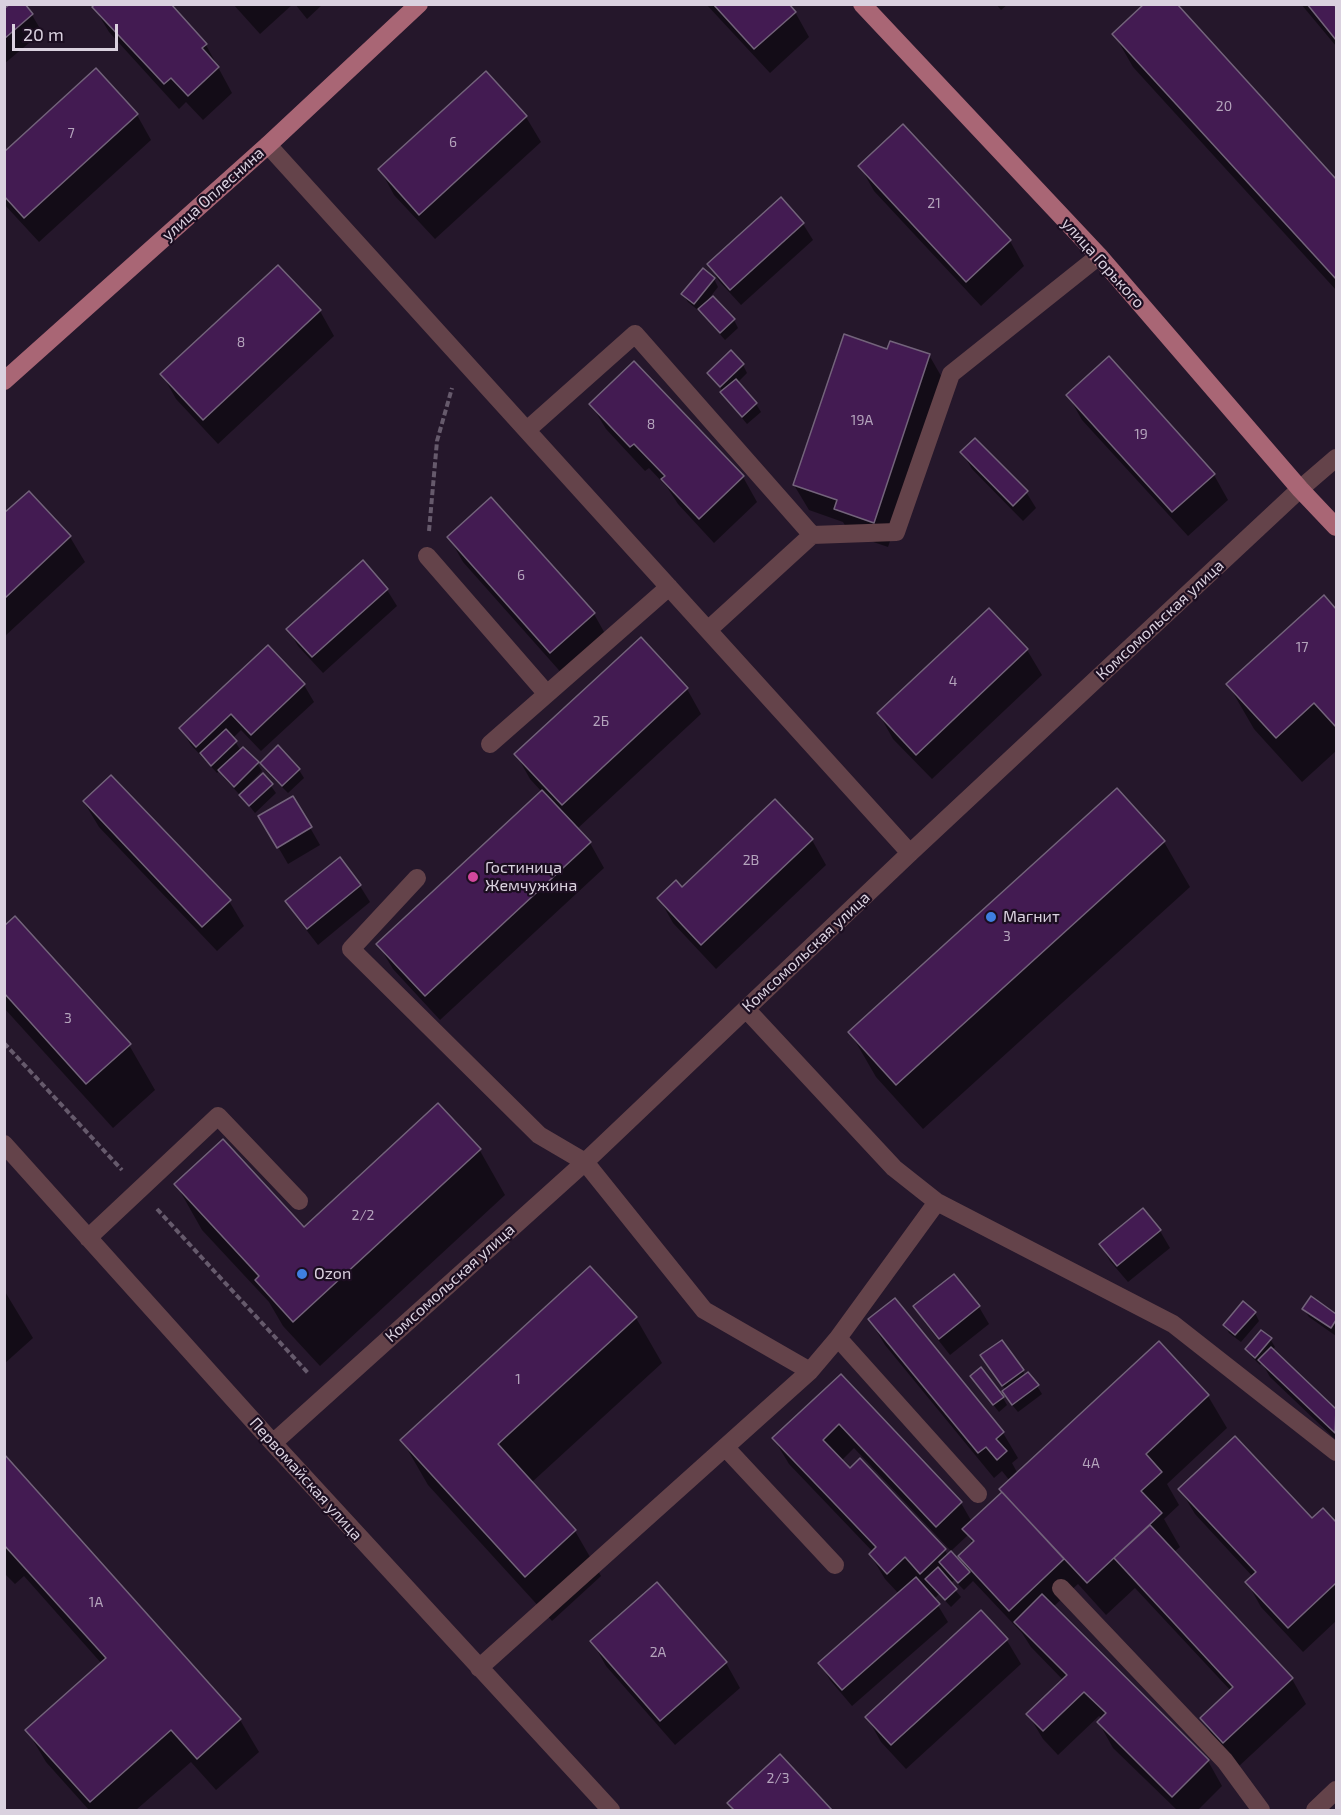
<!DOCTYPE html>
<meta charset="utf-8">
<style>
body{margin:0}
#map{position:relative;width:1341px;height:1815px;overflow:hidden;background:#25172b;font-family:"Exo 2",sans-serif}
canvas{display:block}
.frame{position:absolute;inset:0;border:6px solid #dad1df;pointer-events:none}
.scale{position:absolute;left:12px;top:24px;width:106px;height:27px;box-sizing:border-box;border:3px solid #dad1df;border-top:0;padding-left:8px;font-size:18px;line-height:21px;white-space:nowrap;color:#dad1df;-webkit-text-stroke:4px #1c0e21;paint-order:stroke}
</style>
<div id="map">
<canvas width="1341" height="1815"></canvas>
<div class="frame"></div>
<div class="scale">20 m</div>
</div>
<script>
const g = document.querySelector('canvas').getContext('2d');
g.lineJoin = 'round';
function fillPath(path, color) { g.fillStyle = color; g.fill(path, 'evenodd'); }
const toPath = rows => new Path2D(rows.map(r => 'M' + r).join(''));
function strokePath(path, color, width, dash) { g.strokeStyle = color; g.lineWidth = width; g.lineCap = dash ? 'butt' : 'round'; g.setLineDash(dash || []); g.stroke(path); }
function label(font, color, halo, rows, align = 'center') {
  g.font = font + ' "Exo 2",sans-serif'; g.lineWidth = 4.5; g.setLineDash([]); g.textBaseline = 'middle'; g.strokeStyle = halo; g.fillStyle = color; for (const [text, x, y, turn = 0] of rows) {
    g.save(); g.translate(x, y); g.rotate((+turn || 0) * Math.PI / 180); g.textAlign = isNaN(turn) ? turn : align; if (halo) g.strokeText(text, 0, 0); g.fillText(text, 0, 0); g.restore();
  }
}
fillPath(toPath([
 [23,4,32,15,42,32,4,64,4,11],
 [169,4,206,45,232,93,203,120,186,102,179,109,109,32,94,7],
 [233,4,293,4,260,34],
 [295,4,323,4,307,19],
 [706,4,787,4,795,12,809,37,770,73],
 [996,4,1008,4,1001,10],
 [1175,4,1336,181,1336,290,1133,67,1114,34],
 [1301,4,1333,4,1336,9,1336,46],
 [137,115,151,140,39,242,4,204,4,154],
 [526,117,541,142,435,239,394,195,380,169],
 [860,166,1010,241,1024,266,981,306,874,191],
 [803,224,813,240,741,305,719,281,709,264],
 [714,279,718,287,707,301,708,302,713,298,734,320,738,328,725,340,705,317,700,309,699,311,688,302,683,294],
 [320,311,334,336,218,444,176,399,162,374],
 [888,351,929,355,944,381,888,547,850,534,843,522,809,510,794,485],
 [743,365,747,373,737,383,756,404,761,412,747,424,727,400,722,392,723,391,714,381,709,373],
 [1068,395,1214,475,1228,500,1188,536,1082,420],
 [591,404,743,477,757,502,714,543,678,504,667,487,649,468,645,471,606,429],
 [962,452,1026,492,1036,508,1023,521,972,469],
 [29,493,70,537,85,562,4,637,4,515],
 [449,537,594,614,608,639,565,677,463,562],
 [363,562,387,590,397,606,323,673,298,646,288,629],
 [1324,597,1336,612,1336,751,1302,782,1254,729,1228,684],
 [989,610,1027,650,1042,675,932,779,893,739,879,714],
 [641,639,687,689,701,714,577,829,590,843,604,868,440,1020,393,969,378,944,542,792,530,779,516,754],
 [304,685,314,702,261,751,241,730,233,738,241,751,257,763,262,771,239,794,224,778,220,770,217,773,191,745,181,729],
 [278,747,299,770,304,778,288,793,266,771,262,763],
 [263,775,276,793,255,813,241,795],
 [293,798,320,845,288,864,260,816],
 [84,802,229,901,244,926,217,951,99,827],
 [812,840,826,865,716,969,673,923,659,898],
 [1164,842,1190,887,923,1129,876,1077,850,1032],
 [339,859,360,886,370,902,318,945,297,918,287,902],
 [4,928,129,1045,155,1090,113,1128,4,1008],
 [479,1149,505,1195,320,1366,283,1326,269,1302,202,1230,176,1184,304,1229],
 [1143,1210,1160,1231,1170,1248,1128,1282,1110,1261,1101,1245],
 [590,1268,636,1318,662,1363,531,1483,575,1531,601,1576,552,1621,428,1485,402,1440],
 [954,1276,979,1307,989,1324,950,1355,925,1323,915,1307],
 [4,1290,33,1338,4,1364],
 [1312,1298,1336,1315,1336,1336,1309,1317,1304,1309],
 [894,1300,1003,1433,1018,1458,1012,1463,1018,1474,1208,1396,1227,1428,1167,1484,1179,1505,1164,1519,1180,1547,1174,1552,1292,1679,1306,1704,1238,1767,1216,1743,1202,1718,1231,1691,1135,1588,1106,1615,1078,1584,1053,1607,1208,1761,1222,1786,1198,1810,1177,1810,1113,1748,1099,1723,1103,1719,1099,1716,1058,1755,1043,1739,1028,1714,1064,1681,1031,1647,1022,1633,973,1581,964,1590,954,1580,950,1584,961,1597,951,1607,939,1594,934,1599,948,1622,852,1706,830,1680,820,1663,899,1594,885,1579,870,1554,873,1552,789,1464,774,1439,841,1376,961,1503,972,1522,1003,1493,1010,1481,1002,1471,994,1478,885,1345,870,1320],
 [854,1448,951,1551,968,1535,973,1544,960,1556,967,1569,948,1556,945,1550,841,1461],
 [1255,1313,1259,1321,1241,1342,1229,1333,1225,1325],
 [1270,1339,1275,1347,1272,1350,1336,1411,1336,1440,1270,1377,1262,1363,1260,1365,1252,1357,1247,1349],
 [986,1364,1023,1371,1025,1376,1037,1386,1042,1394,1018,1412,1008,1400,1006,1390],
 [977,1384,1003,1398,1007,1405,999,1412],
 [4,1457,240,1720,259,1752,216,1790,191,1762,136,1810,89,1810,46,1762,27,1730,102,1664,24,1576,15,1584,4,1573],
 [1180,1489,1312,1521,1323,1510,1336,1524,1336,1621,1303,1652,1261,1607,1247,1582,1253,1577,1195,1514],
 [1006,1639,1021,1664,906,1769,881,1742,867,1717],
 [592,1641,726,1663,740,1688,675,1745,606,1666],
 [780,1756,830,1810,733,1810,728,1803]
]), '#0007');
const building = toPath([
 [10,4,25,4,33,14,4,39,4,9,10,4],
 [95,4,171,4,207,44,202,48,219,67,188,96,171,78,164,84,92,7,95,4],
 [713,4,789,4,796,12,754,49,713,4],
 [1144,4,1177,4,1336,179,1336,279,1112,34,1144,4],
 [1307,4,1334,4,1336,7,1336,40,1307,4],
 [96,68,138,114,24,218,4,196,4,152,96,68],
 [486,71,527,116,419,215,378,169,486,71],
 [903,124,1011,240,966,282,858,166,903,124],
 [781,197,804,223,730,290,707,264,781,197],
 [278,265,321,310,203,420,160,374,278,265],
 [703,268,715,278,694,304,681,294,703,268],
 [713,296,735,319,720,333,698,309,713,296],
 [844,334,887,349,890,341,930,354,874,523,834,509,837,500,793,485,844,334],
 [731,350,744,364,720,387,707,373,731,350],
 [1109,356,1215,474,1172,512,1066,395,1109,356],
 [634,361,744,476,699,519,661,479,665,476,634,444,630,447,589,404,634,361],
 [736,379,757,403,742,417,720,392,736,379],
 [975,438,1028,491,1013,506,960,452,975,438],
 [29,491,71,536,4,599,4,513,29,491],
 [491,497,595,613,550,653,447,537,491,497],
 [363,560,388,589,312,657,286,629,363,560],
 [1324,595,1336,609,1336,727,1314,703,1276,738,1226,684,1324,595],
 [989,608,1028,649,916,755,877,713,989,608],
 [641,637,688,688,562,805,514,754,641,637],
 [268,645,305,684,251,735,231,714,196,747,179,728,268,645],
 [226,729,237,741,211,766,200,753,226,729],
 [278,745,300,769,282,786,260,763,278,745],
 [243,747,259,762,234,787,218,770,243,747],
 [263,773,273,784,249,806,239,795,263,773],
 [111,775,231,900,202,927,83,801,111,775],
 [1117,788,1165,841,896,1085,848,1032,1117,788],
 [542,790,591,842,425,996,376,944,542,790],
 [293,796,312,827,277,848,258,816,293,796],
 [775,799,813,839,701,945,657,898,676,880,682,887,775,799],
 [340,857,361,885,307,929,285,901,340,857],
 [15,916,131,1044,86,1084,4,993,4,926,15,916],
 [438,1103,481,1149,293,1322,255,1280,259,1276,174,1184,223,1139,304,1227,438,1103],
 [1143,1208,1161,1230,1117,1266,1099,1244,1143,1208],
 [590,1266,637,1317,498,1444,576,1530,525,1577,400,1440,590,1266],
 [954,1274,980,1306,939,1339,913,1306,954,1274],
 [1311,1296,1336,1314,1336,1320,1331,1328,1302,1309,1311,1296],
 [895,1298,1004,1432,996,1439,1007,1451,997,1460,986,1447,978,1453,868,1319,895,1298],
 [1243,1301,1256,1312,1235,1335,1223,1325,1243,1301],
 [1261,1330,1272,1338,1255,1358,1245,1349,1261,1330],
 [1002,1340,1024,1370,1002,1386,980,1355,1002,1340],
 [1159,1341,1209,1395,1146,1454,1162,1472,1141,1491,1162,1513,1087,1583,999,1489,1159,1341],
 [1271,1347,1336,1409,1335,1433,1258,1360,1271,1347],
 [981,1367,1004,1397,993,1405,970,1376,981,1367],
 [1028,1372,1039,1385,1012,1405,1002,1391,1028,1372],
 [841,1374,962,1502,936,1527,839,1424,823,1440,850,1468,860,1458,946,1549,920,1574,905,1557,887,1574,869,1554,876,1547,772,1438,841,1374],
 [1235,1436,1312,1518,1323,1508,1336,1522,1336,1583,1288,1628,1245,1582,1256,1572,1178,1489,1235,1436],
 [4,1454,241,1719,197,1759,171,1730,90,1802,25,1730,106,1658,4,1545,4,1454],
 [1002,1492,1064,1559,1009,1611,958,1556,974,1541,962,1529,1002,1492],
 [1150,1525,1293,1678,1223,1743,1200,1718,1233,1687,1114,1558,1150,1525],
 [951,1551,970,1572,958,1583,939,1562,951,1551],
 [938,1567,957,1589,945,1600,925,1579,938,1567],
 [916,1577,940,1604,842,1690,818,1663,916,1577],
 [657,1582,727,1662,660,1721,590,1641,657,1582],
 [1042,1594,1209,1760,1172,1797,1097,1722,1106,1713,1084,1692,1043,1731,1026,1714,1067,1675,1014,1622,1042,1594],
 [981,1610,1008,1639,891,1745,865,1717,981,1610],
 [780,1754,832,1810,734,1810,727,1803,780,1754]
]);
fillPath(building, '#431b52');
strokePath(building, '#73637b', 1.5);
strokePath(toPath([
 [429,531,437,441,452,388],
 [4,1043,122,1170],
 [157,1209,309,1374]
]), '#665a6c', 4, [6, 3]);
strokePath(toPath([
 [268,145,910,853],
 [527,430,635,334,812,535,708,630],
 [812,535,896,532,951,374,1099,256],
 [427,556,547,694],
 [490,744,669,587],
 [417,878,351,949,539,1135,585,1162,704,1310,810,1371],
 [746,1009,894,1168,937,1202,1173,1324,1336,1452],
 [4,1144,273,1443,611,1810],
 [88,1238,218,1116,299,1201],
 [838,1338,978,1494],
 [273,1443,585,1162,910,853,1300,489,1336,458],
 [725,1447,835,1565],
 [1061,1588,1225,1761,1261,1810],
 [479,1668,810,1371,838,1338,937,1202],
 [1315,1810,1336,1790]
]), '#64434a', 18);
strokePath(toPath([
 [862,4,1099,256,1300,489,1336,527],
 [4,381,268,145,419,4]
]), '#a96675', 18);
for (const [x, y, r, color] of [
 [473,877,6,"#d1479c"],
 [991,917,6,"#3f7fe0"],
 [302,1274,6,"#3f7fe0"]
]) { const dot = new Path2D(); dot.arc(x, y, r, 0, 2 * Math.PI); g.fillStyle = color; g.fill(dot); strokePath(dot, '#1c0e21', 2); }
label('14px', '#b4a4bc', null, [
 ["20",1224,106],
 ["7",71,133],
 ["6",453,142],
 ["21",934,203],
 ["8",241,342],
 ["19А",862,420],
 ["8",651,424],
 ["19",1141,434],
 ["6",521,575],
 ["17",1302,647],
 ["4",953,681],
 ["2Б",601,721],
 ["2В",751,860],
 ["3",1007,936],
 ["3",68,1018],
 ["2/2",363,1215],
 ["1",518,1379],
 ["4А",1091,1463],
 ["1А",96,1602],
 ["2А",658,1652],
 ["2/3",778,1778]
]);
label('16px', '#dad1df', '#1c0e21', [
 ["улица Оплеснина",213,194,-42],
 ["улица Горького",1103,263,48],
 ["Комсомольская улица",1160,620,-43],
 ["Комсомольская улица",806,952,-43],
 ["Комсомольская улица",450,1283,-42],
 ["Первомайская улица",306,1479,48]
]);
label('16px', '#dad1df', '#1c0e21', [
 ["Гостиница",485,868],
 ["Жемчужина",485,886],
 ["Магнит",1003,917],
 ["Ozon",314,1274]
], 'left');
</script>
